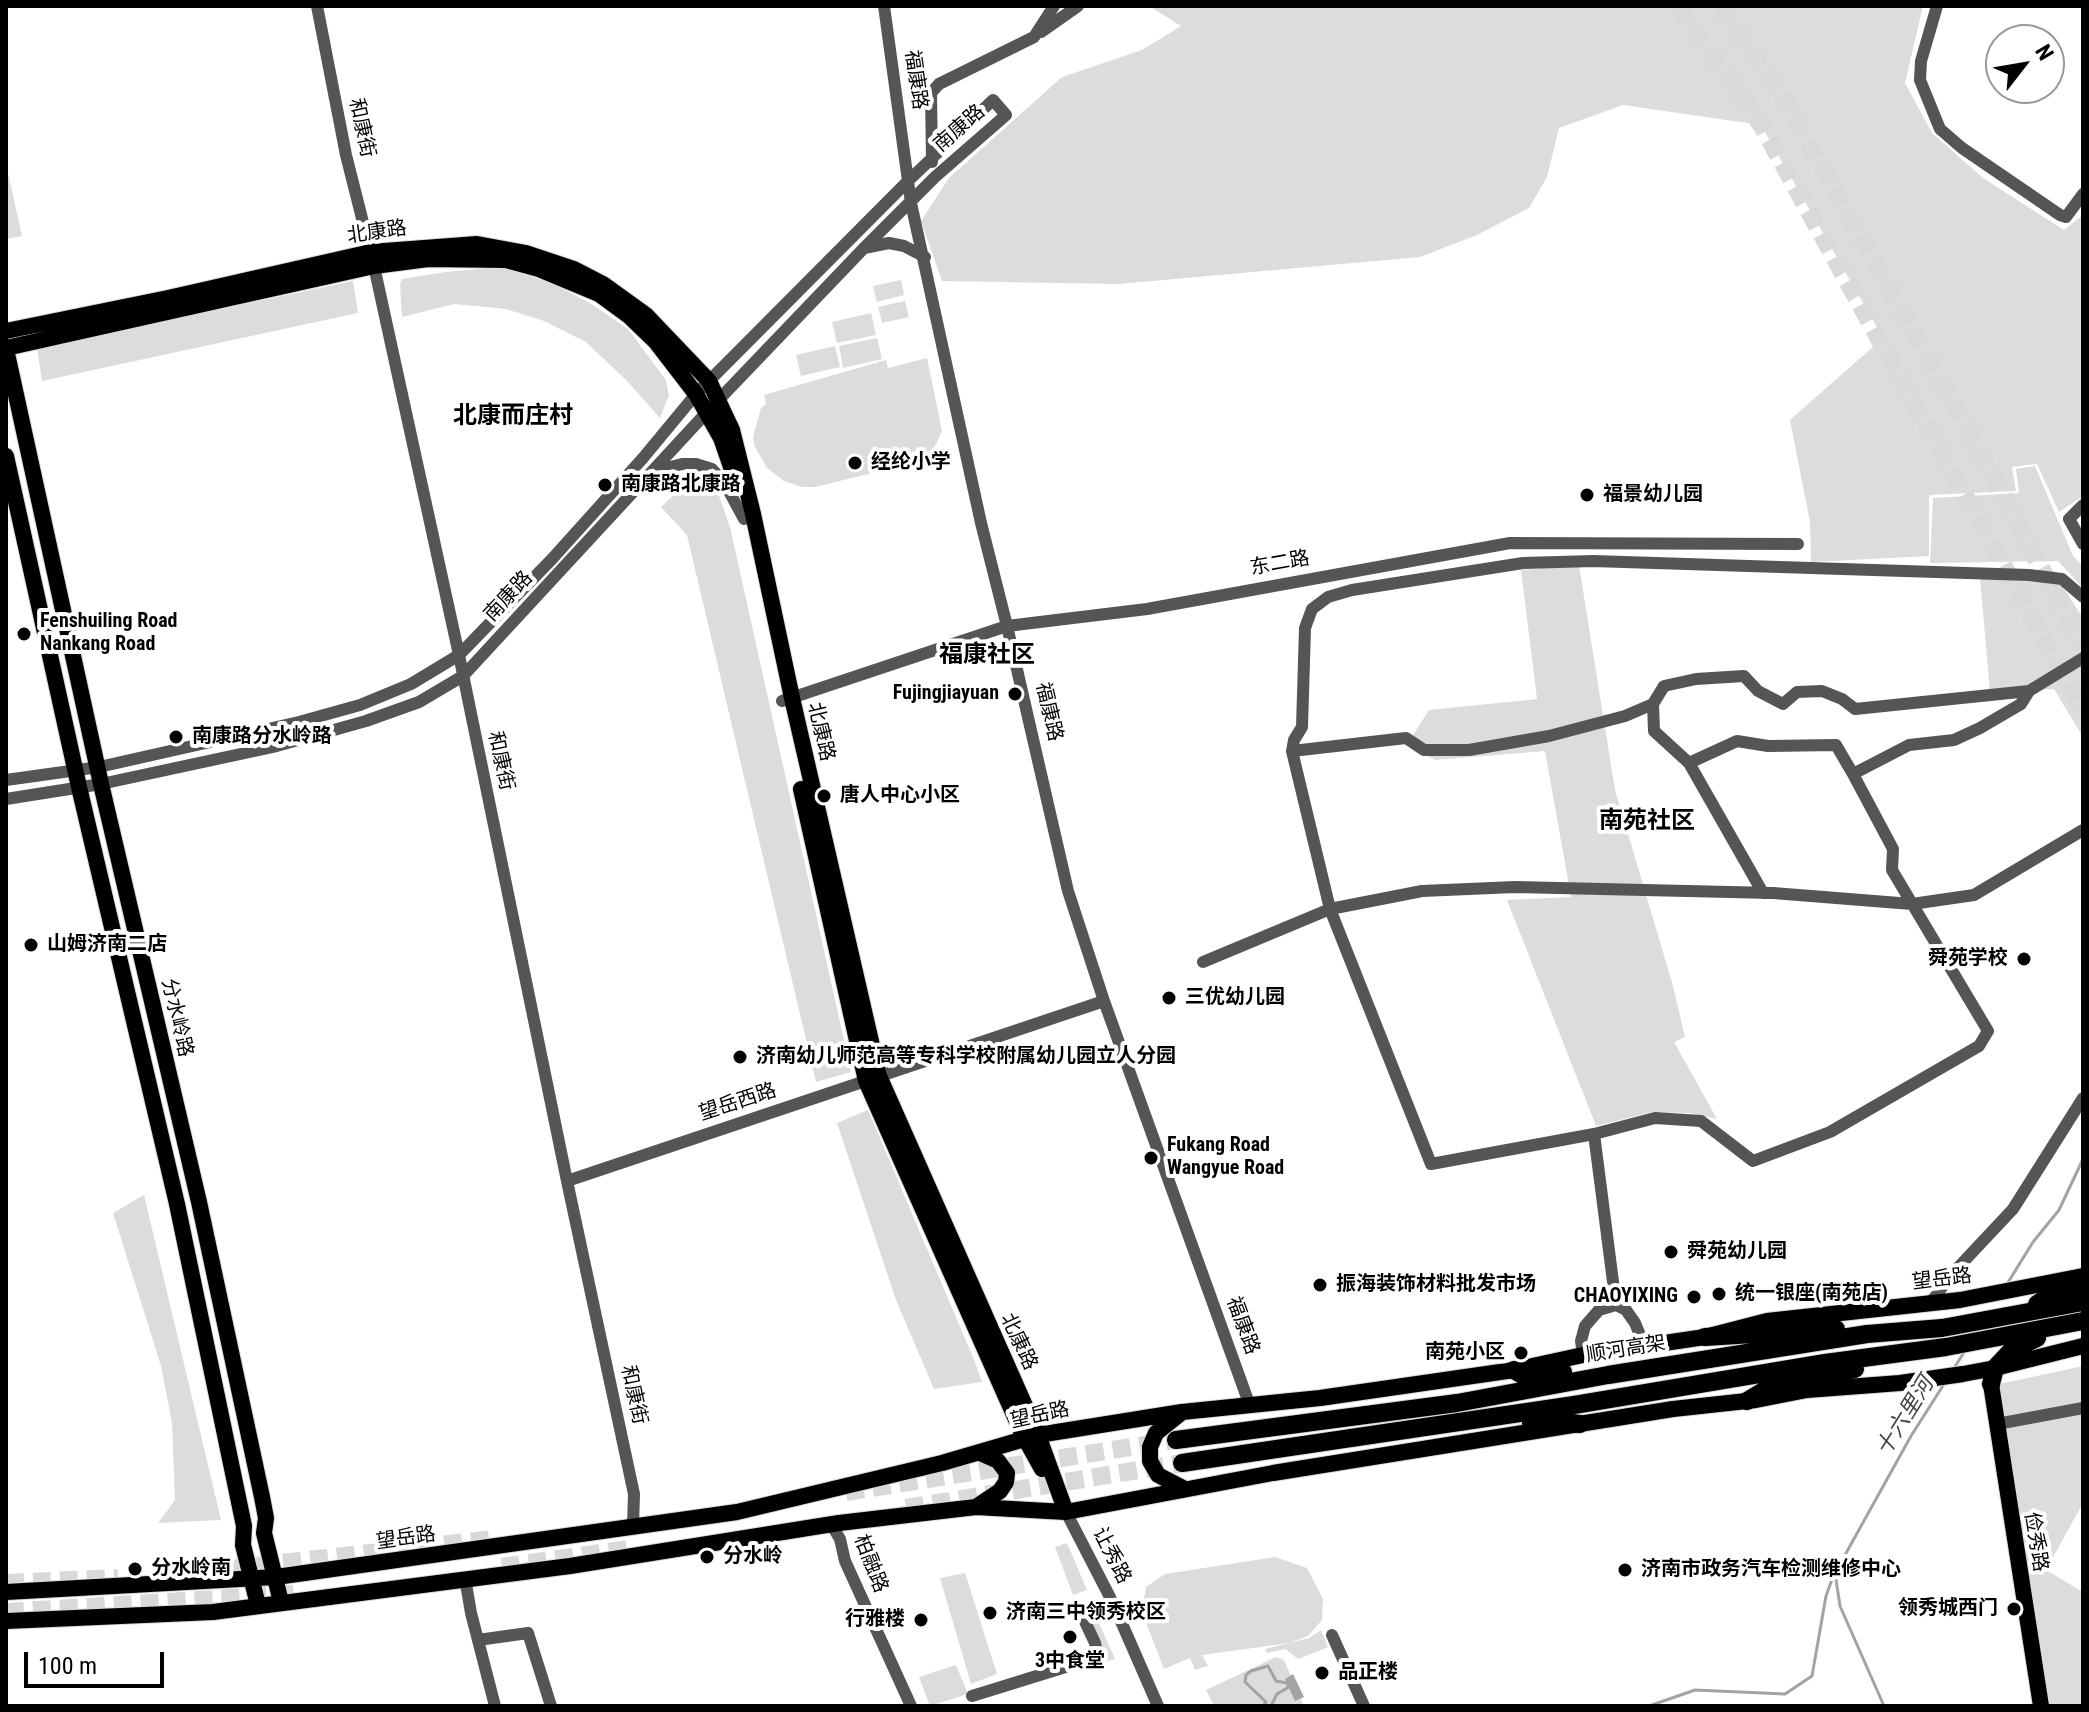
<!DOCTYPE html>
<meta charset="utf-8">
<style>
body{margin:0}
#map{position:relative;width:2089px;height:1712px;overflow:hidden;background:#fff;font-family:"Roboto Condensed",sans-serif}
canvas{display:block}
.frame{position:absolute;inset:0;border:8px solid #000;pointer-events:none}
.north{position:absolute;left:1985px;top:24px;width:80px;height:80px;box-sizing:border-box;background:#fff;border:2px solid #999;border-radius:50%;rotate:59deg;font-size:22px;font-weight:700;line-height:32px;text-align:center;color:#000}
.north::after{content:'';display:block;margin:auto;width:28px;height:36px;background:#000;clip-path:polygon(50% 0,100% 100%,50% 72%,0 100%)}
.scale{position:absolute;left:24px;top:1652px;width:140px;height:36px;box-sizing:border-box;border:4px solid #000;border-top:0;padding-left:10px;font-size:24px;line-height:28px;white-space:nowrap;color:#000;-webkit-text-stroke:6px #fff;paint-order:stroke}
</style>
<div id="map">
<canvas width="2089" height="1712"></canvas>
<div class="frame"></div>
<div class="north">N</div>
<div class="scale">100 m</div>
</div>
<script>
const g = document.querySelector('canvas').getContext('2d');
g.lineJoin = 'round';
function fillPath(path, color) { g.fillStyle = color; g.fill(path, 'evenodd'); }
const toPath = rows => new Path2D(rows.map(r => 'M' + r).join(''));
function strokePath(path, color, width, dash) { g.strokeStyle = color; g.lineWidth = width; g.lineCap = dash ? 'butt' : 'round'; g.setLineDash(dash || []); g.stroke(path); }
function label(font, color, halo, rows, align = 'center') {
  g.font = font + ' "Roboto Condensed","Noto Sans SC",sans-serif'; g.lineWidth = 8; g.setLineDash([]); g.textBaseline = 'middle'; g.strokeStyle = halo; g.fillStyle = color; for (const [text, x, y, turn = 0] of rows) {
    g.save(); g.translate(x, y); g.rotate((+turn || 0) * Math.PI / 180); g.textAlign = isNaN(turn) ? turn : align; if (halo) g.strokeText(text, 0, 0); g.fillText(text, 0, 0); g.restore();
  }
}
fillPath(toPath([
 [1149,6,1923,6,1905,83,1932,133,1983,178,2064,230,2083,215,2083,496,2059,512,2037,464,2012,467,2016,491,1929,495,1929,556,1811,562,1810,522,1790,420,1883,338,1761,125,1623,105,1559,128,1547,177,1529,208,1477,235,1420,257,1119,284,942,281,921,221,949,178,1062,77,1142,50,1181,26],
 [6,164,22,236,6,239],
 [500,267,552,283,590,303,628,329,666,380,669,395,660,418,627,381,586,342,544,321,506,309,454,304,402,317,400,284,402,279,446,272],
 [901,280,904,295,877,302,873,286],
 [353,281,358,313,42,381,37,348],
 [905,301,909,317,882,323,878,307],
 [871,313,876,335,837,343,832,322],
 [877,338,882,359,843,368,839,346],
 [835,346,840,367,801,376,796,355],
 [927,358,942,431,929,459,815,487,802,487,784,481,767,468,754,445,753,437,761,408,766,404,764,395,886,360,888,368],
 [2035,466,2073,556,2083,566,2083,588,2058,561,1930,563,1933,498,2019,493,2016,469],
 [684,485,705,487,719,496,730,527,851,1072,816,1082,687,535,661,507],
 [1579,565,1615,790,1673,986,1685,1037,1674,1042,1717,1119,1689,1113,1652,1112,1596,1126,1507,900,1571,897,1545,751,1435,760,1407,745,1429,710,1537,699,1521,570],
 [1980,578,2060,582,2083,618,2083,737,2054,689,1990,692],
 [868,1110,975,1362,982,1382,934,1389,896,1300,837,1123],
 [144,1195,221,1520,158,1523,175,1500,172,1423,161,1366,113,1213],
 [2083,1366,2083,1503,2046,1570,2083,1592,2083,1706,2046,1706,1995,1385],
 [1067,1543,1087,1590,1073,1595,1055,1547],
 [1275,1557,1307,1568,1323,1599,1322,1620,1308,1636,1289,1643,1202,1655,1208,1666,1195,1670,1190,1658,1164,1669,1142,1612,1146,1587,1165,1574],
 [965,1573,997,1674,971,1684,940,1578],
 [1094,1612,1115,1659,1102,1663,1087,1614],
 [1321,1630,1328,1647,1298,1659,1285,1649,1267,1653,1265,1649,1309,1638],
 [1276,1657,1284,1660,1304,1706,1214,1706,1206,1690],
 [956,1665,968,1694,930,1706,919,1677]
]), '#dcdcdc');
fillPath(toPath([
 [1293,1674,1304,1697,1295,1701,1285,1679]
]), '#a3a3a3');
strokePath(toPath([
 [2007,1284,2033,1242,2059,1210,2083,1159],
 [1954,1368,1965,1351],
 [1263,1706,1266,1702,1245,1682,1246,1675,1251,1671,1268,1666,1276,1681,1287,1683,1289,1687,1277,1694,1271,1706],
 [1649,1706,1695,1690,1785,1694,1812,1676,1826,1596,1834,1574],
 [1884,1706,1840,1606,1835,1573,1911,1436,1946,1381]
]), '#a3a3a3', 3);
strokePath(toPath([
 [1678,6,1762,126,2083,710],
 [1720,6,1788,106,1975,442,2083,648],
 [846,1492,1176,1440],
 [906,1508,1182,1463],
 [502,1567,635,1548],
 [176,1575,492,1539],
 [6,1583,118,1578],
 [6,1612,295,1594]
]), '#d9d9d9', 18, [18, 9]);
const major = toPath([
 [6,331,168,298,371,252,477,244,526,253,574,269,603,284,646,315,709,381,732,430,753,514,792,698,879,1076,1038,1435,1066,1512],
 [6,348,374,266,428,259,506,260,539,269,599,294,629,316,656,342,696,394,721,438,732,470],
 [6,349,101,784,199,1202,262,1497,266,1518,264,1533,281,1602],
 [6,456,79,787,177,1204,244,1526,243,1545,258,1605],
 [801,789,866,1081,1022,1433,1042,1469],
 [1991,1384,2041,1706],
 [1181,1413,1156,1433,1150,1447,1150,1461,1158,1475,1185,1489],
 [976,1507,1000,1491,1006,1482,1007,1473,998,1461,980,1453],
 [6,1592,276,1577,737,1512,942,1463,1038,1435,1182,1412,1320,1398,1514,1370,1583,1355,1705,1337,1767,1321,1960,1300,2083,1276],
 [6,1621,213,1612,570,1566,839,1523,976,1507,1066,1512,1273,1473,1673,1409,1756,1400,1807,1390,1900,1383,1963,1374,1995,1368,2083,1346]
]);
const highway = toPath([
 [2037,1304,2047,1297,2083,1288],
 [1705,1337,1836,1329],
 [1514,1370,1524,1376,1563,1372],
 [1991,1384,1995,1368,2011,1351,2037,1338],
 [1747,1401,1767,1389,1855,1369],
 [1531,1423,1555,1421,1580,1424],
 [1176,1440,1457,1403,1608,1375,1867,1334,1942,1328,2083,1302],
 [1182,1463,1574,1405,1825,1363,1946,1347,2083,1321]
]);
strokePath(major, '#dbdbdb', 18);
strokePath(highway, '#dbdbdb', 20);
strokePath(toPath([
 [317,6,346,155,374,266,459,655,567,1181,634,1494,633,1525],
 [884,6,911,203,981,523,1007,626,1068,891,1104,1001,1250,1406],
 [1937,6,1921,61,1920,80,1940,129,1962,148,2060,215,2066,217,2083,194],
 [1041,32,1078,6],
 [932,162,931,93,939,84,1034,37,1054,6],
 [864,248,889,243,904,246,925,257],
 [652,472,682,464,696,464,712,469,724,482,744,519],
 [2083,505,2069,519,2083,544],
 [782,701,1007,626,1147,609,1510,543,1798,544],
 [1653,704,1654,731,1689,763,1737,741,1768,746,1836,745,1853,774,1909,745,1954,740,1980,728,2021,704,2029,691],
 [1292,751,1294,740,1302,727,1305,628,1312,609,1328,597,1352,590,1523,563,1593,561,2029,575,2062,579,2083,597],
 [1689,763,1763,893],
 [6,780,99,767,299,722,360,705,411,684,459,655,552,559,643,458,696,394,908,181,993,100,1006,115,935,177,864,248,707,412,463,676,419,702,366,721,273,747,101,784,6,799],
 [1203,962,1330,909,1292,751,1406,738,1424,750,1469,750,1549,736,1625,716,1653,704,1664,686,1696,679,1744,676,1758,691,1783,704,1797,692,1822,691,1842,699,1855,709,2029,691,2083,658],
 [1594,1134,1655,1118,1701,1121,1753,1161,1830,1132,1979,1046,1988,1031,1892,870,1893,849,1853,774],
 [567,1181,1104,1001],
 [1931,1302,1952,1274,2013,1209,2083,1098],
 [1616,1305,1594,1134,1431,1164,1330,909,1422,891,1515,887,1773,893,1912,904,1974,895,2083,830],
 [1583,1355,1581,1341,1585,1326,1599,1310,1616,1305,1626,1310,1635,1323,1645,1347],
 [1997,1424,2083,1408],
 [1066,1512,1113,1603,1158,1706],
 [831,1524,840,1539,845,1561,911,1706],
 [465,1578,471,1613,495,1706],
 [1332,1635,1364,1706],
 [478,1640,528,1633,551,1706],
 [972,1696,1098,1657,1095,1643,1081,1613,1113,1603]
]), '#555', 12);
strokePath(major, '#000', 16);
strokePath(highway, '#000', 18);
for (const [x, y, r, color] of [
 [855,463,8,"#000"],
 [605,485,8,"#000"],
 [1587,495,8,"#000"],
 [24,634,8,"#000"],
 [1015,694,8,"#000"],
 [176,737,8,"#000"],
 [824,796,8,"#000"],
 [31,945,8,"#000"],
 [2024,959,8,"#000"],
 [1169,998,8,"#000"],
 [740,1057,8,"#000"],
 [1151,1158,8,"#000"],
 [1671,1252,8,"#000"],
 [1320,1285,8,"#000"],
 [1719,1294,8,"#000"],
 [1694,1297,8,"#000"],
 [1521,1353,8,"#000"],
 [707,1557,8,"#000"],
 [135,1569,8,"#000"],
 [1625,1570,8,"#000"],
 [2014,1609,8,"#000"],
 [990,1613,8,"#000"],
 [921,1620,8,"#000"],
 [1070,1637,8,"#000"],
 [1322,1673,8,"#000"]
]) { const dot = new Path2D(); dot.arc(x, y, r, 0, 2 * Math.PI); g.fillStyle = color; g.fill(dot); strokePath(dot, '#fff', 3); }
label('20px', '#000', '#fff', [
 ["福康路",915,80,82],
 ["和康街",361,128,78],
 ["南康路",960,129,-41],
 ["北康路",377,233,-8],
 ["东二路",1280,564,-10],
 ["南康路",509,597,-47],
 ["福康路",1048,712,77],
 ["北康路",820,732,77],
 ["和康街",500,761,78],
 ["分水岭路",176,1018,77],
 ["望岳西路",738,1103,-18],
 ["望岳路",1942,1280,-7],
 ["福康路",1242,1326,70],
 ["北康路",1018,1342,65],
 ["顺河高架",1626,1350,-9],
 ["和康街",633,1395,78],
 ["望岳路",1040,1416,-12],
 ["望岳路",406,1539,-8],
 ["俭秀路",2035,1542,81],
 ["让秀路",1111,1556,63],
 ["柏融路",870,1564,69]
]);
label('bold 20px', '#000', '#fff', [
 ["经纶小学",871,463],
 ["南康路北康路",621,485],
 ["福景幼儿园",1603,495],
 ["Fenshuiling Road",40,622],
 ["Nankang Road",40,645],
 ["Fujingjiayuan",999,694,"right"],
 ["南康路分水岭路",192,737],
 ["唐人中心小区",840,796],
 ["山姆济南二店",47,945],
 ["舜苑学校",2008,959,"right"],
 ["三优幼儿园",1185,998],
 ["济南幼儿师范高等专科学校附属幼儿园立人分园",756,1057],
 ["Fukang Road",1167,1146],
 ["Wangyue Road",1167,1169],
 ["舜苑幼儿园",1687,1252],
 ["振海装饰材料批发市场",1336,1285],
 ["统一银座(南苑店)",1735,1294],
 ["CHAOYIXING",1678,1297,"right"],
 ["南苑小区",1505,1353,"right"],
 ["分水岭",723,1557],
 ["分水岭南",151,1569],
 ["济南市政务汽车检测维修中心",1641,1570],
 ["领秀城西门",1998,1609,"right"],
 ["济南三中领秀校区",1006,1613],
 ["行雅楼",905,1620,"right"],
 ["3中食堂",1070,1662,"center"],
 ["品正楼",1338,1673]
], 'left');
label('italic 22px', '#444', '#fff', [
 ["十六里河",1906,1417,-58]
]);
label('bold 24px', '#000', '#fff', [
 ["北康而庄村",513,417],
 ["福康社区",987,656],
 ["南苑社区",1647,822]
]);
</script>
